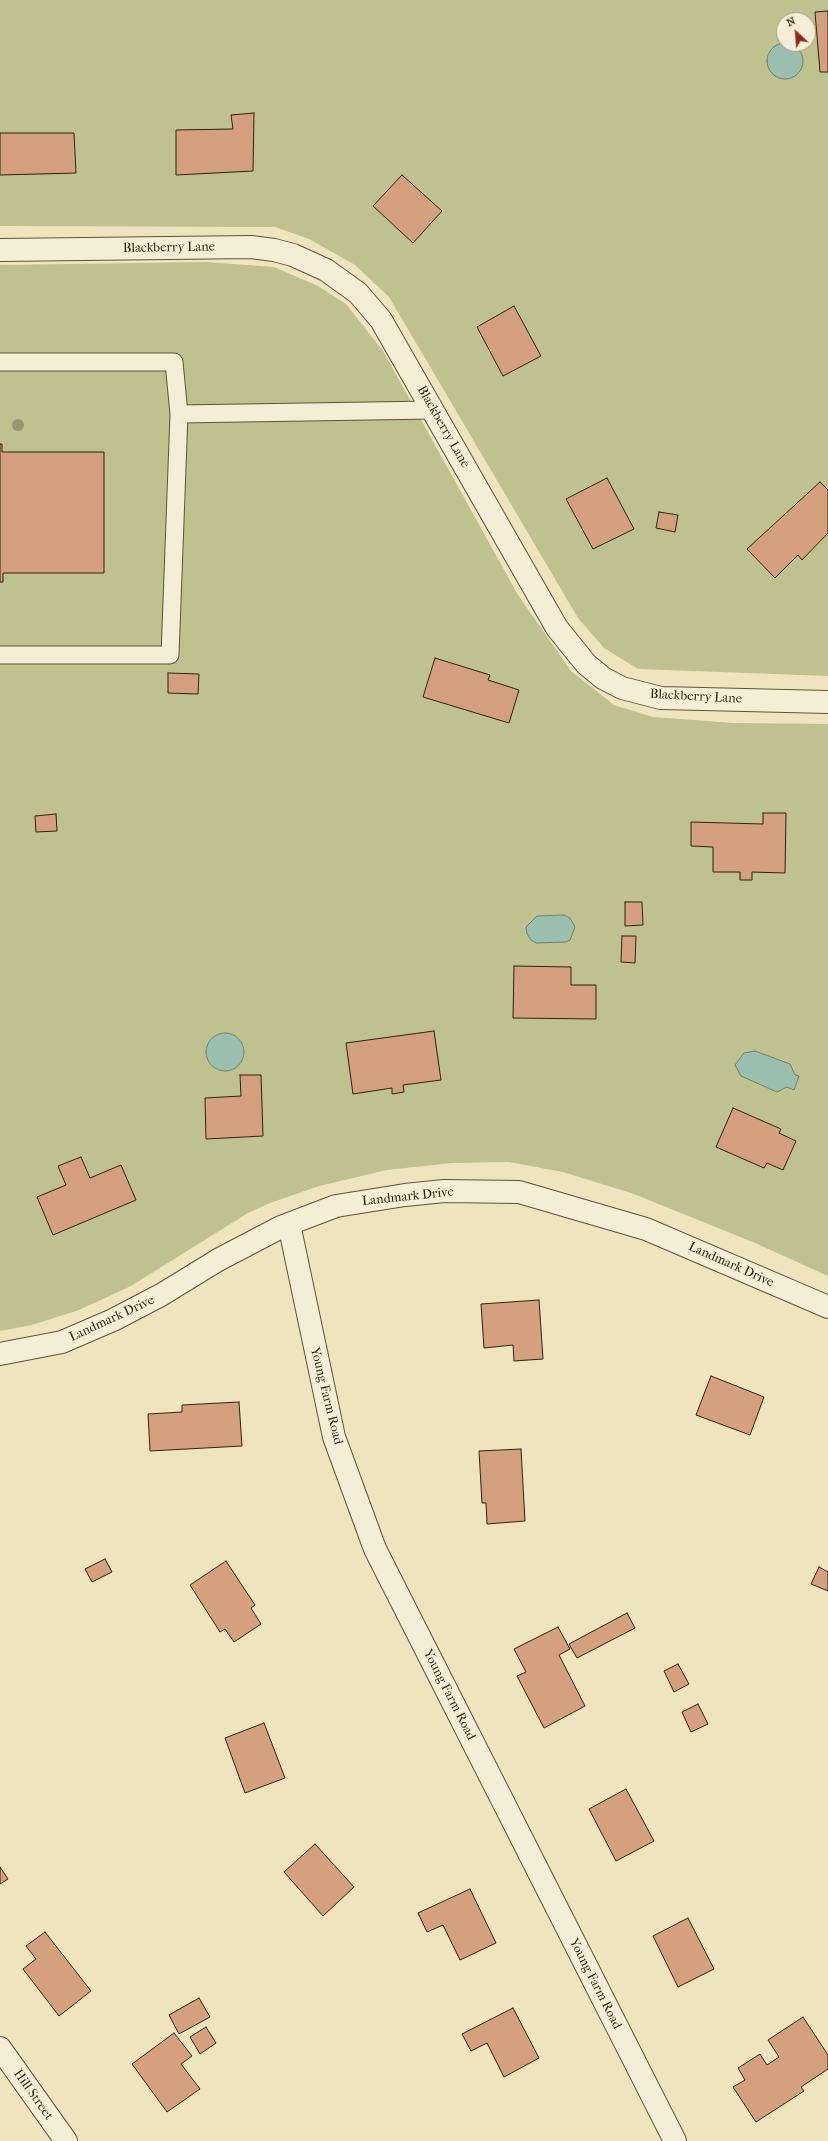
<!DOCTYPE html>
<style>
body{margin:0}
#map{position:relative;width:828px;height:2141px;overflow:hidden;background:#f0e4bf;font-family:"IM FELL French Canon",serif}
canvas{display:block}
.north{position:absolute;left:776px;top:12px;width:40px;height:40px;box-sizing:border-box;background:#f5edd5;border:1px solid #a69c86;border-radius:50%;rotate:334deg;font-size:11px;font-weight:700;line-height:16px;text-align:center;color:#2f220f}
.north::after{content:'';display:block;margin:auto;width:14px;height:18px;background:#8f2418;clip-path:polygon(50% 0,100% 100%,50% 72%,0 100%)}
</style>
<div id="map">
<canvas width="828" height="2141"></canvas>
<div class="north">N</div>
</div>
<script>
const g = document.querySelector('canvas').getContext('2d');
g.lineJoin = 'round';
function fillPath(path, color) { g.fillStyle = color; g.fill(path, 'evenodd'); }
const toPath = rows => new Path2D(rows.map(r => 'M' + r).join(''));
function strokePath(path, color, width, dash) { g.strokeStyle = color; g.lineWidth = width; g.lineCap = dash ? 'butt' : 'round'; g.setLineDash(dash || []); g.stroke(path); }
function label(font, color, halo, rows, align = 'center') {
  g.font = font + ' "IM FELL French Canon",serif'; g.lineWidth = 3; g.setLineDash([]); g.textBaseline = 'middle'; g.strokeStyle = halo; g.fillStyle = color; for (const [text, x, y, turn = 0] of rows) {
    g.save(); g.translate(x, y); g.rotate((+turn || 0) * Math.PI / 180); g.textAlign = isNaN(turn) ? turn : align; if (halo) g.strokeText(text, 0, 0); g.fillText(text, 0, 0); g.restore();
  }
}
fillPath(toPath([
 [0,0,828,0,828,676,638,669,604,648,578,618,389,297,355,265,309,239,275,227,0,226],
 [784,20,808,20,808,44,784,44],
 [207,262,274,267,318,286,346,304,383,351,518,595,571,671,614,705,653,717,733,723,828,724,828,1276,755,1243,634,1194,563,1172,509,1162,452,1163,387,1170,319,1186,270,1203,248,1213,131,1286,79,1310,32,1325,0,1331,0,265]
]), '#bfc28e');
const water = toPath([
 '767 61a18 18 0 1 1 36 0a18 18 0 1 1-36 0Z',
 [564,915,570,918,575,927,570,940,566,942,536,943,531,940,527,934,526,927,537,916,564,915],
 '206 1052a19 19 0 1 1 38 0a19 19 0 1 1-38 0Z',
 [755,1051,790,1064,795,1075,799,1076,794,1090,787,1087,777,1092,741,1076,735,1065,744,1053,755,1051]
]);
fillPath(water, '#9bbfaf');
strokePath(water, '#70806f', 1);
const building = toPath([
 [828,11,828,72,820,72,815,12,828,11],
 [254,113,253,171,176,175,176,130,233,129,231,115,254,113],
 [0,133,74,133,76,173,0,175,0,133],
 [402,175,442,211,413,243,373,206,402,175],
 [514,306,541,356,503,376,477,327,514,306],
 [0,444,2,444,2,452,104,452,104,573,3,573,3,582,0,582,0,444],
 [607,478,634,529,593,549,566,499,607,478],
 [820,482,828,490,828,533,802,560,798,555,775,578,747,549,820,482],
 [659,512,678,515,675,532,656,528,659,512],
 [435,658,490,675,488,680,519,690,509,723,423,697,435,658],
 [168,673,199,674,198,694,168,693,168,673],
 [763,813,786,813,785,873,752,872,752,880,740,880,740,872,713,872,713,847,691,846,691,822,763,824,763,813],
 [56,814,57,831,36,832,35,816,56,814],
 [625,902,642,902,643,925,625,926,625,902],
 [622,936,636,936,635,963,621,962,622,936],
 [514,966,571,967,571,985,596,985,596,1019,513,1018,514,966],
 [434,1031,441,1080,403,1085,404,1092,392,1094,392,1088,353,1094,346,1043,434,1031],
 [240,1075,261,1075,263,1136,206,1139,205,1098,241,1096,240,1075],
 [733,1108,781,1129,779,1133,796,1141,783,1170,767,1163,764,1168,716,1147,733,1108],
 [81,1157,90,1178,121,1165,136,1200,53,1235,37,1197,66,1185,58,1166,81,1157],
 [539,1300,543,1359,514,1361,513,1345,484,1348,481,1304,539,1300],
 [711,1376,764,1397,750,1435,696,1415,711,1376],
 [239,1402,242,1446,150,1451,148,1414,182,1412,182,1405,239,1402],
 [521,1449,525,1521,487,1524,486,1503,482,1503,479,1451,521,1449],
 [105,1559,112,1572,92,1582,85,1569,105,1559],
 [226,1561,255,1605,251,1608,261,1624,234,1642,225,1629,220,1632,190,1585,226,1561],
 [819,1567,828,1572,828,1591,811,1584,819,1567],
 [627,1613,635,1628,577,1658,569,1644,627,1613],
 [558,1627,570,1649,559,1655,585,1706,544,1728,517,1676,526,1672,514,1649,558,1627],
 [678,1664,689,1684,674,1692,664,1671,678,1664],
 [698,1704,708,1724,691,1732,682,1712,698,1704],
 [264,1723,285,1778,245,1793,225,1738,264,1723],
 [626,1789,654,1841,616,1861,589,1809,626,1789],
 [315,1844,354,1887,323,1916,284,1872,315,1844],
 [0,1867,8,1879,0,1884,0,1867],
 [470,1889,496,1943,460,1960,443,1925,427,1932,418,1913,470,1889],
 [688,1918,714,1969,678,1987,653,1936,688,1918],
 [45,1932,91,1991,59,2016,23,1969,36,1959,26,1946,45,1932],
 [199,1998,210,2017,179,2034,169,2015,199,1998],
 [513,2008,539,2058,504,2077,487,2043,471,2051,462,2034,513,2008],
 [803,2017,828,2055,828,2069,801,2087,804,2091,756,2122,733,2087,745,2080,738,2068,760,2054,767,2065,779,2057,768,2040,803,2017],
 [206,2027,216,2043,200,2054,190,2037,206,2027],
 [174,2033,192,2056,181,2064,200,2089,167,2112,132,2064,174,2033]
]);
fillPath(building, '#d4a07e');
strokePath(building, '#2f220f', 1);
const lane = toPath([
 [0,362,174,362,179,414],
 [0,655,170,655,179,414,433,410]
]);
const street = toPath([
 [0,250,251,247,274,250,293,255,326,270,358,293,381,320,557,628,586,664,603,678,622,688,661,698,828,702],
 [289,1224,334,1437,375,1549,675,2141],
 [0,1354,62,1342,113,1320,161,1295,218,1260,281,1227,336,1206,405,1195,444,1191,519,1192,646,1229,828,1307],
 [0,2048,66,2141]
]);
strokePath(lane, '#5f523b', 19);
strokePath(street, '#5f523b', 24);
strokePath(lane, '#f5edd5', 17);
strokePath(street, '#f5edd5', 22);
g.fillStyle = '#9e9473';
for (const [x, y] of [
 [18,425]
]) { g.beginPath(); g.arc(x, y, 6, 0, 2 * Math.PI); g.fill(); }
label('13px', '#2f220f', '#f5edd5', [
 ["Blackberry Lane",169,248,-1],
 ["Blackberry Lane",443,427,60],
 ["Blackberry Lane",696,697,3],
 ["Landmark Drive",408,1197,-6],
 ["Landmark Drive",731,1265,24],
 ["Landmark Drive",112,1319,-25],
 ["Young Farm Road",326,1396,76],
 ["Young Farm Road",449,1695,63],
 ["Young Farm Road",595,1984,63],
 ["Hill Street",33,2095,55]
]);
</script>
